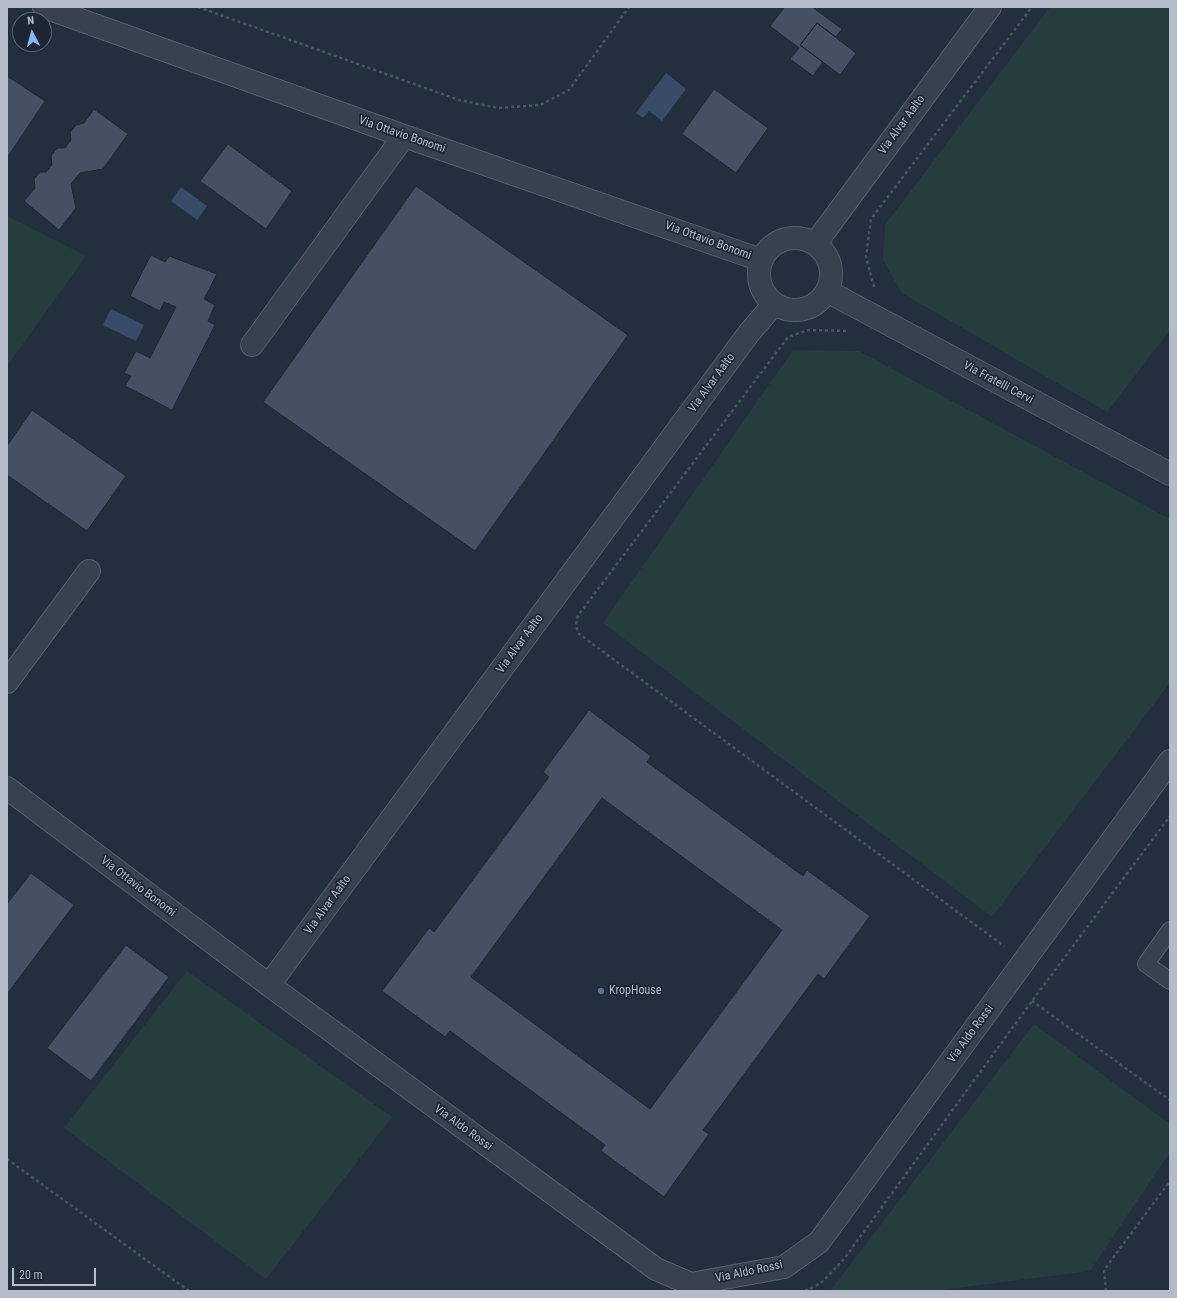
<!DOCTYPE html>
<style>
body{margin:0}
#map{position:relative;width:1177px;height:1298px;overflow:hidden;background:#242f3e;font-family:"Roboto Condensed",sans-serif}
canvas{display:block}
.frame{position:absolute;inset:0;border:8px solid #b4bcc9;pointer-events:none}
.north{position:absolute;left:12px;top:12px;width:40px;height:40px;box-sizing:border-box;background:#1d2633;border:1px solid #59626f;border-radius:50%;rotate:354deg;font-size:11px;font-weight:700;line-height:16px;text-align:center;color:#b4bcc9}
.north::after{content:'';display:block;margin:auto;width:14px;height:18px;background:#8ab4f8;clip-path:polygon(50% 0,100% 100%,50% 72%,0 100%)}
.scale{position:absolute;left:12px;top:1268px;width:84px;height:18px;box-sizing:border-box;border:2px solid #b4bcc9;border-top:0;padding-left:5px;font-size:12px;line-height:14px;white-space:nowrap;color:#b4bcc9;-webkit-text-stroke:3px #1d2633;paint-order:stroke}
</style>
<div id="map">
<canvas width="1177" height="1298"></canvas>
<div class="frame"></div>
<div class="north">N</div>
<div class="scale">20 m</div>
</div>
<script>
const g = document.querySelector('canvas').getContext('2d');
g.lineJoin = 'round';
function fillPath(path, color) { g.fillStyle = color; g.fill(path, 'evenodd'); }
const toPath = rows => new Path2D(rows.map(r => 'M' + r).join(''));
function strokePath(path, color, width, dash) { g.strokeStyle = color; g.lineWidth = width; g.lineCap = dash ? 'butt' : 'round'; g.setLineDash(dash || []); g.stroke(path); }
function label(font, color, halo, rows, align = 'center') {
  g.font = font + ' "Roboto Condensed",sans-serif'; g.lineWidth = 3.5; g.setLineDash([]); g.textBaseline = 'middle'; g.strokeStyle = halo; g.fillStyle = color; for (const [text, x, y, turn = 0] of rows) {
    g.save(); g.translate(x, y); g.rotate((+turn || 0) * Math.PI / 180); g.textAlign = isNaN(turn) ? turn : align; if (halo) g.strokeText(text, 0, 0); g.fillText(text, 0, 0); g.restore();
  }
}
fillPath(toPath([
 [1050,7,1170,7,1170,330,1107,412,902,293,883,260,885,225],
 [7,216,86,256,7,366],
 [793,350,859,351,1170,519,1170,683,992,917,603,623],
 [187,971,392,1117,266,1279,64,1128],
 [1034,1024,1170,1124,1170,1152,1090,1271,933,1291,830,1291]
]), '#263c3f');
fillPath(toPath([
 [666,73,686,89,662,121,649,111,643,118,636,113],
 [181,187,207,206,197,220,171,201],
 [111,309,144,325,136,341,103,325]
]), '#394c67');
const building = toPath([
 [783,7,812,7,842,29,836,37,817,23,800,45,823,62,813,76,790,59,799,48,770,26,784,8,783,7],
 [817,23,856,53,840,75,800,45,817,23],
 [7,76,45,101,7,158,7,76],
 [714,89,768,128,736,173,682,134,714,89],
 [94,109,128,134,103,169,80,173,71,184,76,208,59,230,24,201,35,188,34,179,40,172,46,172,52,165,51,156,57,148,65,148,71,140,70,132,76,125,84,123,94,109],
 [228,144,292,191,266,229,200,181,228,144],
 [416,186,628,335,475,551,263,402,416,186],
 [151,255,165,262,169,256,217,274,204,299,215,305,208,321,215,325,172,410,125,386,131,376,124,373,136,351,150,358,176,307,164,302,160,311,130,296,151,255],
 [32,410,126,476,87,531,7,475,7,446,32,410],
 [589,710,651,756,647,762,803,876,807,870,870,916,824,979,818,974,703,1130,709,1134,664,1197,601,1151,605,1145,450,1031,445,1037,382,991,429,928,434,932,549,777,543,772,589,710],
 [602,798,782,930,650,1109,471,977,602,798],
 [31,873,74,905,7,994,7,904,31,873],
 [126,945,169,977,91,1081,47,1048,126,945]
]);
fillPath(building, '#455162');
strokePath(building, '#1f2835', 1);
const service = toPath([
 [1170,930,1146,964,1170,981]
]);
const minor = toPath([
 [44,7,404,136,761,260],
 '759 274a36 36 0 1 1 72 0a36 36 0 1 1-72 0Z',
 [815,244,990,7],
 [827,291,1170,474],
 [252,345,404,136],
 [7,682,89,571],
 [7,788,269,985,656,1269,691,1284,784,1267,819,1242,1170,761],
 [269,985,749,333,774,304]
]);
strokePath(service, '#565f6c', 18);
strokePath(minor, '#565f6c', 24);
strokePath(toPath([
 [198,7,459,100,498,108,540,105,569,90,629,7],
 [874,287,866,257,871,219,1032,7],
 [846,331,808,330,788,337,580,613,577,618,576,626,579,634,1004,946],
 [1032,1001,1170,1100],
 [7,1159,189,1291],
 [805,1291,821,1283,844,1259,1032,1001,1170,816],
 [1106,1291,1104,1270,1170,1181]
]), '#44595c', 2.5, [3, 3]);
strokePath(service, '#38414e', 16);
strokePath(minor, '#38414e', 22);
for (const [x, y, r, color] of [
 [601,991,4,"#5c6f8a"]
]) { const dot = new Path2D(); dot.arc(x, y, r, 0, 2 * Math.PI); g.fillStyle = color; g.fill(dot); strokePath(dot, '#1d2633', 1.5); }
label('12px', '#b4bcc9', '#1d2633', [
 ["Via Alvar Aalto",902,125,-54],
 ["Via Ottavio Bonomi",402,135,19],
 ["Via Ottavio Bonomi",708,241,20],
 ["Via Alvar Aalto",712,383,-54],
 ["Via Fratelli Cervi",998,383,28],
 ["Via Alvar Aalto",520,644,-54],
 ["Via Ottavio Bonomi",138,887,37],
 ["Via Alvar Aalto",328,905,-54],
 ["Via Aldo Rossi",971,1034,-54],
 ["Via Aldo Rossi",463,1128,36],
 ["Via Aldo Rossi",749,1272,-12]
]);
label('12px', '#b4bcc9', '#1d2633', [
 ["KropHouse",609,991]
], 'left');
</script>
